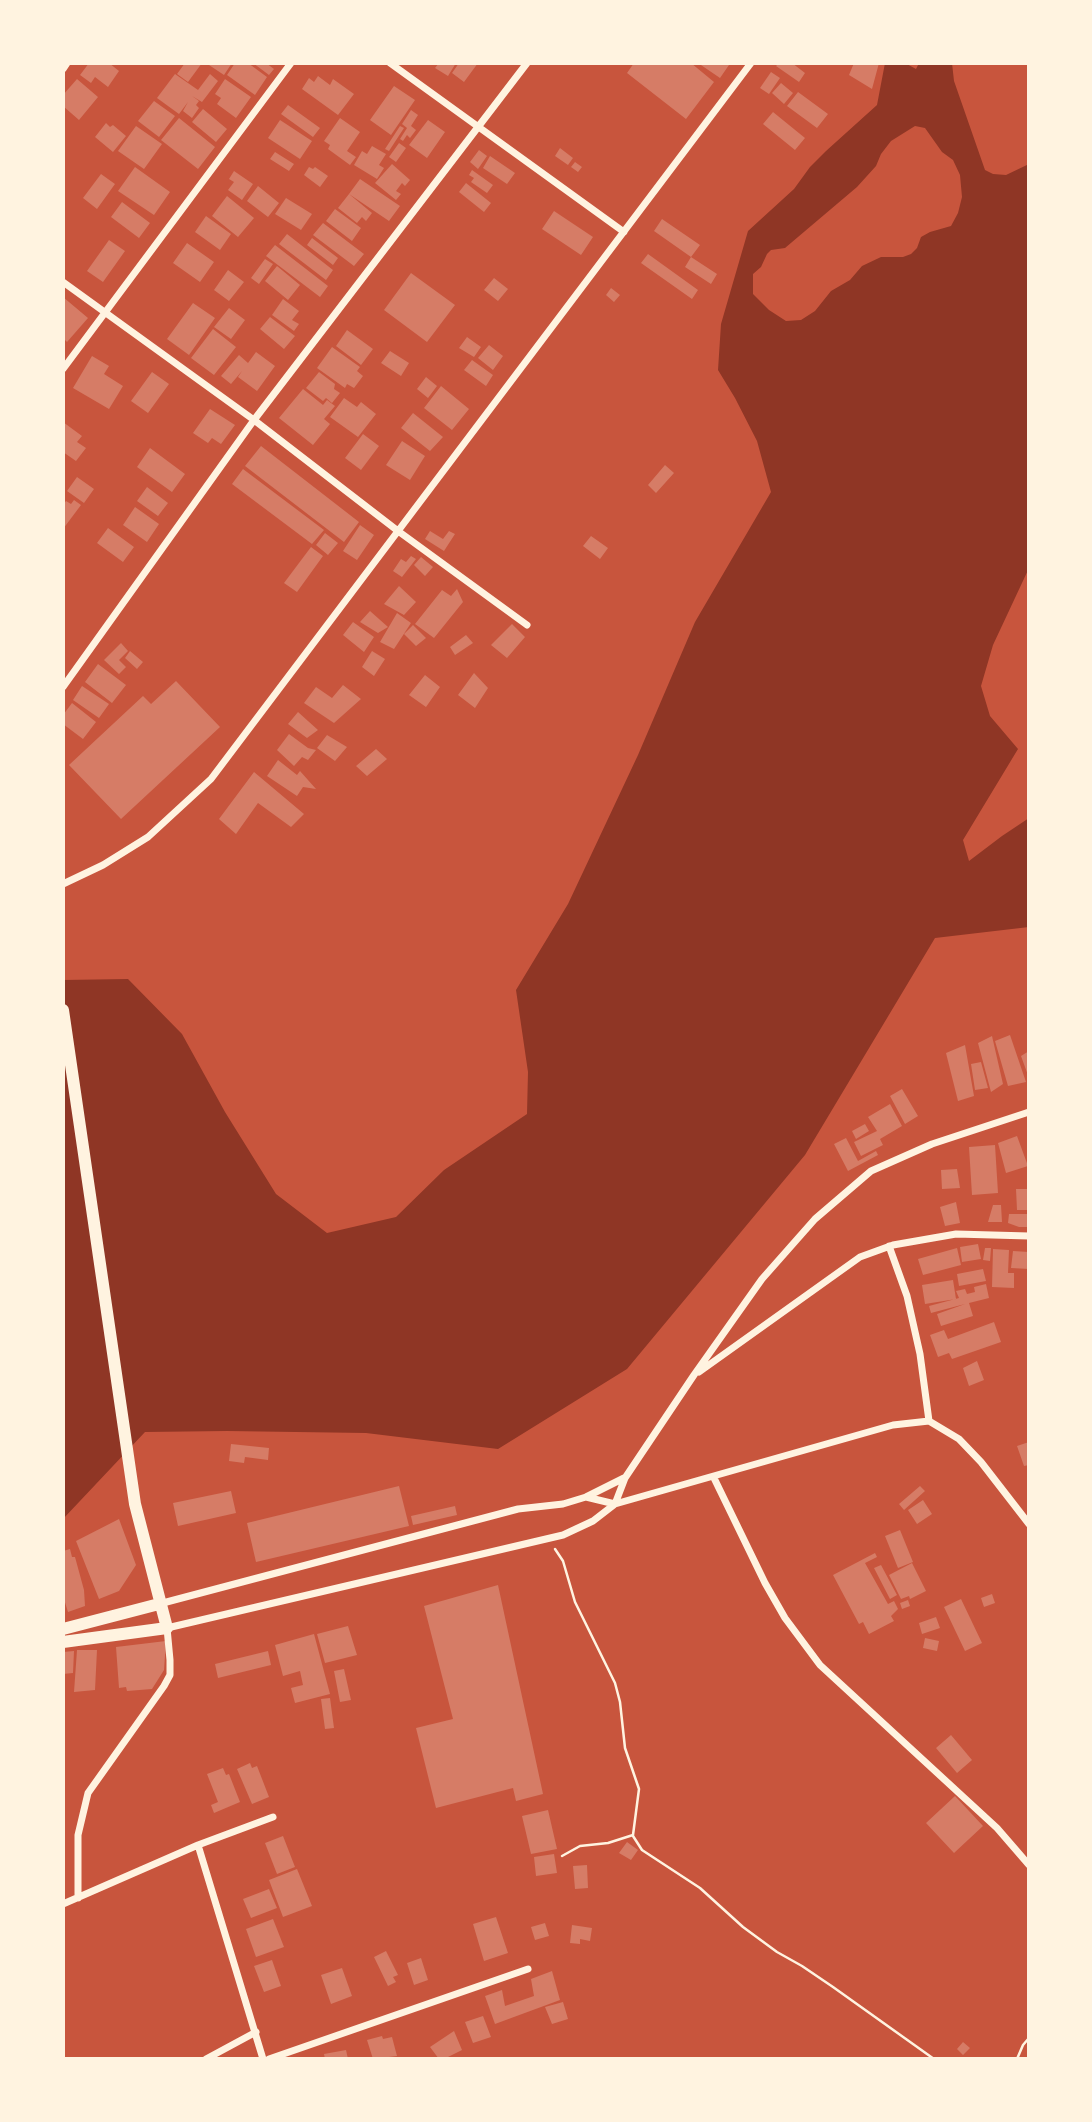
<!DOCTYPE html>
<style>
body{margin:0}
#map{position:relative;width:1092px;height:2122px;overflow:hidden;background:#c8553d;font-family:Lato,sans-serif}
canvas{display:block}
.frame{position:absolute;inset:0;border:65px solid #fff3e0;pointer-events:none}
</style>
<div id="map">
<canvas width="1092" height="2122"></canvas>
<div class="frame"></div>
</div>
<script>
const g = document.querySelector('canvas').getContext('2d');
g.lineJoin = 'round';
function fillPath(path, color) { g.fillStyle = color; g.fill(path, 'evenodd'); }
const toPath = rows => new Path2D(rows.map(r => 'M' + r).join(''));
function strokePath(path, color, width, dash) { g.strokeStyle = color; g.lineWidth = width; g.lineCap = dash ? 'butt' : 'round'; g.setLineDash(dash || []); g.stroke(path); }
fillPath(toPath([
 [885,63,905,63,916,69,919,63,952,63,954,81,985,170,993,174,1006,175,1029,164,1029,568,993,645,981,686,990,716,1018,749,963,840,969,861,1002,836,1029,818,1029,927,935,938,805,1155,627,1369,498,1449,366,1433,227,1431,145,1432,63,1519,63,980,128,979,182,1034,225,1112,276,1194,327,1233,396,1217,444,1170,527,1114,528,1072,516,990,568,904,638,755,695,622,771,492,757,441,735,398,718,370,721,324,748,231,794,189,810,167,826,151,877,105],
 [915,126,925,128,942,152,953,160,960,175,962,197,958,213,951,226,930,232,921,237,917,248,911,254,903,257,881,257,862,266,850,280,831,291,815,311,801,320,786,321,769,310,753,294,753,274,761,267,767,254,771,250,785,248,857,187,876,166,881,154,891,141]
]), '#8f3625');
fillPath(toPath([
 [89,63,109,63,119,71,108,87,95,77,91,83,80,75],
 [185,63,202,63,188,82,177,74],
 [206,63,232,63,224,75],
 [235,63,248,63,267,77,255,95,227,75],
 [253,63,266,63,274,69,269,75],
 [439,63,456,63,448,76,435,68],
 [459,63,478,63,464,82,452,73],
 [634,63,691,63,714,82,686,119,627,73],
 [698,63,727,63,729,65,720,78],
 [779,63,792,63,805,73,799,82,776,66],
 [854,63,879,63,872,89,849,75],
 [771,72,780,78,769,94,760,88],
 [175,74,198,90,210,74,218,81,202,102,192,96,199,101,196,105,199,108,192,118,183,111,188,102,179,114,157,98],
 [318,76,330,85,333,79,354,94,338,115,302,89,309,78,314,82],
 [77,79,98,97,79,120,63,106,63,95],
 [225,79,251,97,236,118,217,104,221,98,215,94],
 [781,83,793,93,784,104,772,93],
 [394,86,415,100,391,135,370,120],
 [798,92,828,114,817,128,787,106],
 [154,101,175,116,159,137,138,121],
 [288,105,320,128,313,137,281,114],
 [203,109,227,129,216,142,192,122],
 [411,110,418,115,411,126,416,130,410,138,407,135,403,141,400,139,407,128,402,124],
 [773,112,805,138,795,150,763,124],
 [179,118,215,147,198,169,161,140],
 [340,118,360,132,347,151,356,157,350,165,328,149,330,145,324,141],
 [280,120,312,141,300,159,268,138],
 [428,120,445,132,427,158,409,145],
 [106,123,110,127,113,125,126,136,113,152,95,137],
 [136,126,162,144,144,169,118,151],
 [400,126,404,128,389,151,385,149],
 [399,143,406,148,396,162,389,157],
 [372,146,386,154,379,165,384,168,377,179,354,165,362,151,367,154],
 [560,148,573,158,568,165,555,156],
 [479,150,487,156,478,169,470,162],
 [275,152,294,164,289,171,270,159],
 [490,156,515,173,507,184,483,168],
 [575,162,582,167,578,172,571,167],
 [392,164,410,180,405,186,402,183,396,191,401,194,396,200,375,183],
 [135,167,170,192,154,215,118,191],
 [309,167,313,169,315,167,328,176,320,187,304,175],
 [472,170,493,185,487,193,471,182,474,178,469,175],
 [234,171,253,184,242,200,228,190,234,182,229,179],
 [101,174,115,184,97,209,83,198],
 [360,179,400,206,389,221,349,194],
 [466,183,491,203,484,212,459,192],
 [258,186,279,203,268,217,247,201],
 [349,194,372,213,366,221,362,217,357,223,338,208],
 [227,196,254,218,238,237,212,216],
 [286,198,312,214,301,230,275,214],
 [122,202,150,223,139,238,111,217],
 [335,209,361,228,352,241,326,221],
 [554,211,593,237,581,255,542,229],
 [206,216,231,234,220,250,195,232],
 [662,219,700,245,691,257,654,231],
 [323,223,364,254,354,266,313,235],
 [287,234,333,270,326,280,279,244],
 [312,238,338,258,333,265,307,245],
 [109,240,125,251,103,282,87,271],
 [187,243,214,262,200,282,173,263],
 [275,245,328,286,320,297,266,256],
 [648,254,698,290,692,299,641,263],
 [691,257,717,274,711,284,685,267],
 [265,259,273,264,259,284,251,278],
 [277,266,300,285,288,300,265,281],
 [228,270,244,282,229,301,214,290],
 [411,273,455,305,427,342,384,310],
 [494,278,508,289,498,301,484,290],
 [611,288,620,295,614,302,606,295],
 [63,297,88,318,67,342,63,338],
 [283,299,299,311,292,320,299,324,294,331,272,315],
 [193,303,215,318,189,355,167,339],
 [229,308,245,320,231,339,214,327],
 [270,317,295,336,284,349,260,329],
 [213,329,236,347,214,375,191,358],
 [347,330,373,349,361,365,336,346],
 [467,337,481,347,474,357,459,348],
 [489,345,503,356,493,370,478,358],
 [332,347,360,367,357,371,363,376,354,388,347,384,345,388,317,368],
 [390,351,409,363,401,376,381,363],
 [256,352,275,366,257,391,238,377,242,371,231,384,221,376,239,355,248,363],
 [92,356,109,366,104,374,123,386,109,409,73,388],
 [472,360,493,375,486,386,464,370],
 [152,372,169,384,148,413,131,401],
 [319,372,335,384,334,389,340,393,332,403,326,398,323,401,306,388],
 [426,377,437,386,428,398,417,389],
 [441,386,469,409,452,430,424,408],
 [303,389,323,405,327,400,335,406,324,419,330,424,313,445,279,418],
 [344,398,357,407,361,402,376,414,358,437,330,417],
 [210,409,235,425,221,444,212,438,208,443,193,433],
 [413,413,443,437,430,451,401,428],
 [63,422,82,436,77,442,86,448,76,461,63,452],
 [363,434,379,446,361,470,345,458],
 [402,441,425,456,410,480,386,465],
 [261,446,359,522,344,542,245,466],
 [150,448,185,474,172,492,137,467],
 [665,465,674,473,656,493,648,485],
 [243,469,324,530,312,544,232,484],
 [77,477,94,489,84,503,67,491],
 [147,487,168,503,158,516,137,501],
 [74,500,81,505,63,529,63,505,66,501,71,504],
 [135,507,159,524,147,542,123,525],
 [360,525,374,535,357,560,343,551],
 [108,528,134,547,123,562,97,543],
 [430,531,443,539,449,531,455,534,444,551,425,539],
 [325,533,338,543,328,555,316,545],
 [591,536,608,548,600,559,583,546],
 [311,547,323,556,297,592,284,583],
 [411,556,416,559,402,577,393,571,401,559,406,562],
 [421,557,433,567,425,576,414,565],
 [399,586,416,602,404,615,384,604],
 [457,589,463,602,434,638,415,624,442,590,451,596],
 [370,611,388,627,378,633,360,622],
 [397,613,411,623,394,649,380,642],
 [353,622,374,637,364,652,343,635],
 [512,624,525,637,507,658,491,645],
 [413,625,426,638,416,646,404,634],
 [466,635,473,643,455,655,450,647],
 [121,643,128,651,119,660,126,667,119,674,104,660],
 [130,651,143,662,137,669,125,658],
 [372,651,385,659,374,676,362,667],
 [98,664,126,685,112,703,85,682],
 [474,673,488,688,475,708,458,695],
 [425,675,440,687,426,707,409,695],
 [176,681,220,727,121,819,69,765,143,696,151,704],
 [343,685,361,699,334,723,304,703,316,687,332,698],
 [82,686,109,704,99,718,73,700],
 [72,703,96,722,83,739,63,724,63,715],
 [298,712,318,730,307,738,288,724],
 [289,734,308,748,316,750,308,760,302,757,294,766,277,750],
 [327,735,347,747,335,761,317,748],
 [376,749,387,759,367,776,356,766],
 [278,760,297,775,300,771,316,789,303,787,297,796,267,776],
 [254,772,304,814,291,827,258,803,236,834,219,819],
 [1010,1035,1026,1082,1008,1086,995,1041],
 [992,1036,1003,1084,991,1092,978,1043],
 [965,1045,974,1096,958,1101,946,1053],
 [1029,1051,1029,1078,1021,1056],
 [981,1062,988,1088,975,1090,971,1064],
 [902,1089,918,1116,905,1124,890,1096],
 [890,1104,902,1126,880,1139,883,1145,861,1156,854,1142,877,1131,868,1117],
 [865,1124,869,1131,856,1139,852,1131],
 [1017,1136,1028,1166,1006,1173,998,1143],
 [846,1138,858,1161,876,1151,878,1155,848,1171,834,1144],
 [995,1145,998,1193,972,1195,969,1147],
 [957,1169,960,1188,942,1189,941,1170],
 [1016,1189,1029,1189,1029,1210,1017,1210],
 [956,1202,960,1223,945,1226,940,1207],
 [993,1205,1001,1205,1002,1222,988,1222],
 [1009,1214,1029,1214,1029,1227,1019,1227,1008,1223],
 [978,1244,981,1259,962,1262,960,1247],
 [957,1248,961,1265,923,1275,918,1259],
 [985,1248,991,1248,990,1261,983,1260],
 [993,1249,1009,1250,1008,1273,1014,1273,1014,1288,992,1287],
 [1013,1251,1029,1252,1029,1269,1011,1268],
 [983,1269,986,1281,959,1286,957,1274],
 [953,1280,956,1299,925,1304,922,1285],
 [986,1284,989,1298,969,1303,973,1316,941,1326,937,1314,965,1304,931,1313,929,1306,959,1298,956,1291,965,1289,967,1294,975,1292,974,1287],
 [994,1322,1001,1342,952,1359,949,1353,938,1357,930,1335,944,1330,948,1339],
 [977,1361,984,1380,969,1386,963,1368],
 [1029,1442,1029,1465,1024,1466,1017,1446],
 [231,1444,269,1448,268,1460,245,1457,244,1463,229,1461],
 [399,1486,409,1526,256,1562,247,1523],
 [920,1486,925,1491,904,1510,899,1504],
 [231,1491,236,1513,178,1526,173,1503],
 [923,1500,932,1514,917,1524,908,1510],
 [455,1506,457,1515,413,1525,411,1516],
 [119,1519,136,1565,119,1591,99,1599,76,1541],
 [900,1530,913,1562,898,1568,885,1536],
 [70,1549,72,1557,75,1557,84,1590,85,1606,68,1612,63,1596,63,1551],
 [875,1553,877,1557,865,1563,888,1604,894,1601,898,1609,891,1616,894,1621,869,1634,863,1622,859,1624,833,1575],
 [912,1563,926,1591,910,1599,909,1596,901,1599,889,1575],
 [881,1565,897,1595,890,1599,874,1568],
 [498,1585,543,1794,516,1801,513,1788,436,1808,416,1728,453,1719,424,1606],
 [992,1594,995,1603,984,1607,981,1598],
 [961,1599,982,1643,965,1651,944,1607],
 [908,1600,910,1606,902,1609,900,1603],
 [936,1617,940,1628,922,1634,919,1623],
 [348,1626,357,1655,325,1663,317,1634],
 [314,1634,330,1694,295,1703,291,1688,303,1685,300,1671,283,1676,275,1645],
 [925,1638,939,1641,937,1651,923,1648],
 [166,1641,164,1670,152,1689,127,1691,126,1687,119,1688,116,1647],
 [77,1650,97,1650,95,1690,74,1692],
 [74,1651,73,1673,63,1674,63,1652],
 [268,1651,271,1665,218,1678,215,1664],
 [344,1669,351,1700,340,1702,334,1671],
 [330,1698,334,1728,325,1729,321,1699],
 [951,1735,972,1760,957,1773,936,1748],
 [250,1763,252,1768,257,1766,269,1797,252,1804,237,1769],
 [223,1768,226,1775,229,1774,240,1802,214,1813,211,1805,218,1802,207,1774],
 [955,1796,983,1826,954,1853,926,1823],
 [548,1810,557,1849,531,1854,522,1816],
 [283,1836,295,1867,277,1874,265,1843],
 [627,1842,638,1850,631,1860,619,1853],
 [554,1854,557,1873,536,1876,534,1857],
 [587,1865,588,1888,575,1889,573,1866],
 [297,1869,312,1906,283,1917,269,1880],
 [269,1889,277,1908,251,1918,243,1899],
 [496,1917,508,1953,484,1961,473,1924],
 [273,1919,284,1947,256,1957,246,1929],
 [545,1923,549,1936,535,1940,531,1927],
 [572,1925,592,1928,590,1941,580,1939,580,1944,570,1943],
 [386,1951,398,1975,393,1977,396,1982,388,1986,374,1957],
 [421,1958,428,1980,414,1985,407,1963],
 [272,1960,281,1986,264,1992,254,1966],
 [342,1968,352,1996,331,2004,321,1975],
 [552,1971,560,2000,495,2024,485,1996,502,1990,505,2006,534,1996,531,1979],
 [563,2002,568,2019,552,2024,545,2007],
 [483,2016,491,2037,473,2043,465,2022],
 [454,2031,462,2050,444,2059,439,2059,430,2047],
 [382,2036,383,2039,392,2037,397,2056,373,2059,367,2040],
 [963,2042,970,2048,963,2055,957,2049],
 [346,2050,348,2059,325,2059,324,2054]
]), '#d67c66');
strokePath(toPath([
 [555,1549,563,1561,575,1602,615,1683,620,1702,625,1748,639,1789,633,1835,608,1843,580,1846,562,1856],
 [633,1836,642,1850,700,1888,743,1927,777,1952,802,1966,833,1987,934,2059],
 [1017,2059,1023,2045,1029,2038]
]), '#fff3e0', 2.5);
strokePath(toPath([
 [390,63,624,232],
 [63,69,67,63],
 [63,282,254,420,398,531,527,625],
 [63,369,291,63],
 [63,687,254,420,527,63],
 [63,884,103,865,148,837,211,779,751,63],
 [889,1246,907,1296,920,1354,929,1421],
 [699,1372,860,1257,893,1245,956,1234,1029,1236],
 [714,1478,765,1583,785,1618,820,1665,997,1828,1029,1865],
 [586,1497,615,1504,893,1425,929,1421,959,1439,981,1462,1029,1524],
 [159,1604,518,1509,563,1504,586,1497,624,1478],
 [198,1845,263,2059],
 [78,1898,78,1835,88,1793,164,1686,170,1675,170,1660,167,1628,563,1535,593,1521,615,1504,625,1478,694,1375,762,1279,815,1219,871,1171,932,1144,1029,1112],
 [63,1904,198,1845,273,1817],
 [206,2059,256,2032],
 [269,2059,528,1969]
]), '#fff3e0', 7);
strokePath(toPath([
 [63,1010,135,1504,167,1628,63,1642],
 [63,1629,159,1604]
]), '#fff3e0', 12);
</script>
